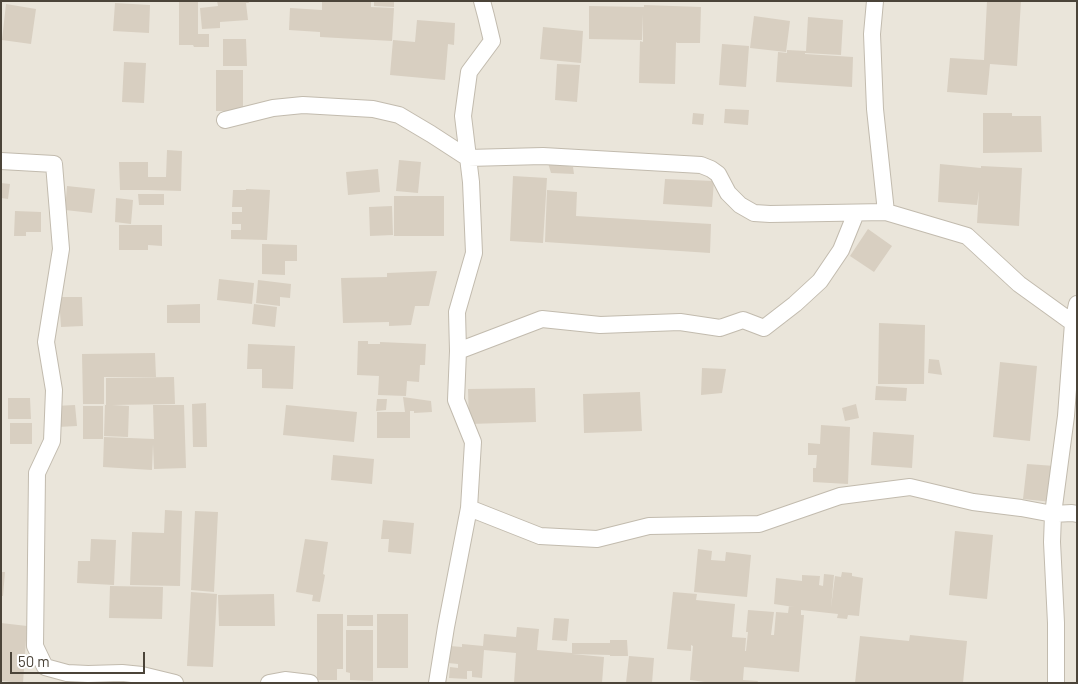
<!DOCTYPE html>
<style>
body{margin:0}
#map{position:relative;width:1078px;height:684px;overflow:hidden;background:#f6f3ec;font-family:Barlow,sans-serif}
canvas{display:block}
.frame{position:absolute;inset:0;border:2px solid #4b4439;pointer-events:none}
.scale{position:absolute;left:10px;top:652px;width:135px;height:22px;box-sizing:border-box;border:2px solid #4b4439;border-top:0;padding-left:6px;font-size:15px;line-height:18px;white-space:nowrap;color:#4b4439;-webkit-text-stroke:4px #fff;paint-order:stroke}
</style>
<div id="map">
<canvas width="1078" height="684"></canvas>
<div class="frame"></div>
<div class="scale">50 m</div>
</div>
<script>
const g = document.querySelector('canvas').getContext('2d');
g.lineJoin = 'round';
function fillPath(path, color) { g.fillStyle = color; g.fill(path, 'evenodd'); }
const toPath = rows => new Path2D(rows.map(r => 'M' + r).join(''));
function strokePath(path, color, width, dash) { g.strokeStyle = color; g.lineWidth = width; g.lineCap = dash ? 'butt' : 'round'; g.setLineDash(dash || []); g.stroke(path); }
fillPath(toPath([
 [1,1,1077,1,1077,683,1,683]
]), '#eae5da');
fillPath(toPath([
 [179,1,198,1,198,34,209,34,209,47,194,47,193,45,179,45],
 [217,1,248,1,249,3,246,3,248,20,220,22,220,28,202,29,200,8,218,6],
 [322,1,371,1,371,7,394,8,392,41,320,37,320,32,289,30,290,8,322,10],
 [374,1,394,1,394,7,374,6],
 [987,1,1021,1,1017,66,990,64,987,95,947,92,950,58,984,60],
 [115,3,150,5,149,33,113,31],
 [6,4,36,9,31,44,2,40],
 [644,5,701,7,700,43,677,43,676,42,675,84,639,83,640,41,643,42,643,14,642,40,589,39,589,6,644,7],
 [754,16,790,21,786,52,750,48],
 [808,17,843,20,841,55,805,53,805,54,853,57,852,87,776,82,778,52,787,53,787,50,806,51],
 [417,20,455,23,454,45,448,44,445,80,390,75,393,40,415,42],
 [543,27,583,31,581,63,540,59],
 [223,39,246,39,247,66,223,66],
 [722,44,749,46,746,87,719,85],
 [124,62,146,63,144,103,122,102],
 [557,64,580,65,577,102,555,100],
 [216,70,243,70,243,111,216,111],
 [725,109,749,110,748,125,724,123],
 [693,113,704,114,703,125,692,124],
 [983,113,1012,113,1012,116,1041,116,1042,152,983,153],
 [167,150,182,151,181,191,148,190,120,190,119,162,148,162,148,177,166,177],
 [399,160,421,162,418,193,396,191],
 [548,163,573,167,574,174,551,173],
 [940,164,981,168,981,166,1022,168,1019,226,977,223,979,191,977,205,938,202],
 [378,169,380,192,348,195,346,172],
 [513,176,547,178,543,243,510,241],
 [665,179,714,181,712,207,663,204],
 [1,183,10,184,8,199,1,198],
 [67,186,95,189,92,213,65,210],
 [246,189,270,190,267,240,231,239,231,230,241,230,241,224,232,224,232,212,242,212,242,207,232,207,233,190,246,190],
 [547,190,577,192,576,216,711,224,710,253,545,242],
 [138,194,164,194,164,205,139,205],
 [394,196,444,196,444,236,394,236],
 [116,198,133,200,131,224,115,222],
 [392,206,393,235,370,236,369,207],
 [15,211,41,212,41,232,26,232,26,236,14,236],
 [119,225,162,225,162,246,148,245,148,250,119,250],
 [868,229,892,246,874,272,850,256],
 [262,244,297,245,297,261,285,261,285,275,262,274],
 [437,271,429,306,415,306,411,325,389,326,389,322,343,323,341,278,387,277,387,273],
 [219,279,254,283,252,304,217,300],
 [258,280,291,284,290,298,280,297,280,306,256,303],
 [59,297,82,297,83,326,61,327],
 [200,304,200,323,167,323,167,305],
 [254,304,277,307,275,327,252,324],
 [879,323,925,325,924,384,878,384],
 [358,341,368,341,368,344,380,344,380,342,426,344,425,365,420,365,419,382,407,381,406,396,378,395,379,376,357,375],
 [248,344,295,346,293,389,262,388,262,369,247,369],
 [155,353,156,377,104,377,104,404,83,404,82,354],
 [929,359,939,360,942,375,928,373],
 [1000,362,1037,366,1030,441,993,437],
 [702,368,726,369,722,393,701,395],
 [174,377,175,404,112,405,129,406,128,437,104,436,105,405,106,405,106,378],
 [876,386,907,388,906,401,875,400],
 [535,388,536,422,469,424,468,389],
 [640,392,642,431,584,433,583,394],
 [403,397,431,401,432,412,414,413,414,411,410,411,410,438,377,438,377,412,405,412],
 [8,398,30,398,31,419,8,419],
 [377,399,387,399,386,410,376,411],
 [206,403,207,447,193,447,192,404],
 [856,404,859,418,845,421,842,408],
 [75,405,77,426,57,427,55,406],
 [153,405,184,405,186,468,154,469,153,444,152,470,103,467,104,437,154,439],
 [286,405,357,412,354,442,283,435],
 [83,406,103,406,103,439,83,439],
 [10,423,32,423,32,444,10,444],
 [821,425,850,427,848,484,813,482,813,468,816,468,817,455,808,455,808,443,820,444],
 [873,432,914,435,912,468,871,465],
 [333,455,374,459,372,484,331,480],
 [1027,464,1055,466,1052,502,1023,499],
 [165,510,182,511,180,586,130,585,132,532,164,533],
 [195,511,218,512,214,592,191,590],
 [383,520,414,523,411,554,388,552,389,539,381,539],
 [955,531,993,535,987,599,949,595],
 [91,539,116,540,114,585,77,583,78,561,90,561],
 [305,539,328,542,323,574,325,575,320,602,312,601,313,595,296,592],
 [698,549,712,551,711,560,725,561,726,552,751,555,747,597,694,592],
 [1,572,5,572,3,596,1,596],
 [842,572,852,573,852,576,863,578,859,616,848,615,847,619,837,618,838,614,801,610,801,615,804,615,799,672,744,667,743,680,758,681,757,683,712,683,690,680,693,646,691,645,691,651,667,649,673,592,697,594,696,600,735,604,732,637,746,638,745,651,746,651,748,632,746,632,748,610,774,612,771,635,774,635,776,612,788,613,789,606,794,607,774,604,776,578,802,581,802,575,820,576,819,585,823,586,824,574,834,575,831,608,835,576,841,577],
 [110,586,163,587,162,619,109,618],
 [191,592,217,594,213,667,187,666],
 [274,594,275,626,219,626,218,595],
 [317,614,343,614,343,669,337,669,337,680,317,680],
 [377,614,408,614,408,668,377,668],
 [347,615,373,615,373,626,347,626],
 [554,618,569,619,567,641,552,640],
 [1,623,27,626,23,683,1,681],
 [517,627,539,629,537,650,572,653,572,643,610,643,610,640,627,640,628,656,610,656,610,648,610,655,572,654,604,657,602,683,514,683,516,653,484,650,482,678,472,677,472,671,467,671,467,679,449,678,450,667,458,668,458,664,448,663,450,646,462,647,462,644,483,646,484,634,516,637],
 [346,630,373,630,373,681,350,680,350,673,346,672],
 [910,635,967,641,963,683,855,683,860,636,909,641],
 [629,656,654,658,652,683,626,683]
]), '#d8cfc1');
const street = toPath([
 [875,1,872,34,875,109,886,212],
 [225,120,273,108,303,105,373,109,399,115,431,134,468,158,543,156,701,165,711,169,718,174,728,193,740,205,754,213,770,214,886,212,967,236,1019,284,1073,323,1077,330],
 [1,161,54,164,61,249,46,342,54,390,52,441,37,473,35,646,45,667,67,673,88,674,122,673,142,675,175,683],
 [458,351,542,319,600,325,680,322,720,328,743,320,764,328,795,304,820,281,841,250,856,213],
 [469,508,540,536,597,539,649,526,759,524,840,496,910,487,973,502,1021,508,1053,514,1072,513,1077,514],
 [269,683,285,680,310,683],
 [437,683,446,627,469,508,473,442,456,400,458,351,457,312,474,253,471,182,463,116,469,72,492,41,486,16,482,1],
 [1056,683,1056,623,1052,542,1053,514,1066,416,1073,323,1077,304]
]);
strokePath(street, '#c2bbae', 18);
strokePath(street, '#fff', 16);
</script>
